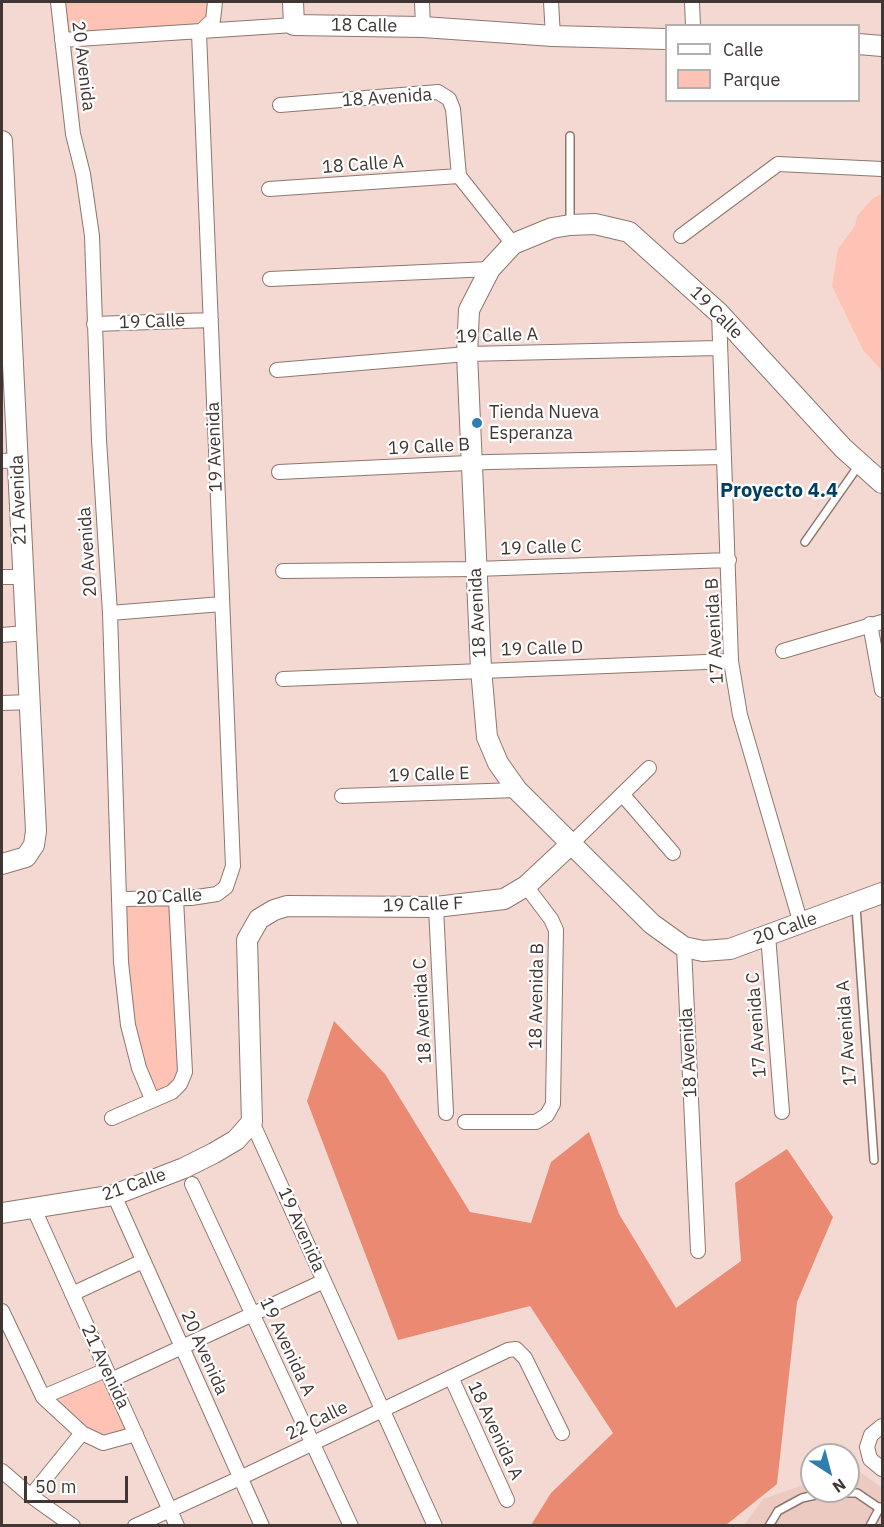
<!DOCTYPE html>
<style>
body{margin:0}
#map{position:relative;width:884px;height:1527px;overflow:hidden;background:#f4d9d2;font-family:"IBM Plex Sans",sans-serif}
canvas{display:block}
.frame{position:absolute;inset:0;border:3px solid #403633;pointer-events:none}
.legend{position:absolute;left:665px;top:24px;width:195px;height:78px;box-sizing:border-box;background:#fff;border:2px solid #b3afad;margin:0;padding:8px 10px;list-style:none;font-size:18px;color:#403633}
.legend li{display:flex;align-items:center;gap:12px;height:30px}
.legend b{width:30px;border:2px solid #b3afad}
.north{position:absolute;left:800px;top:1443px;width:60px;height:60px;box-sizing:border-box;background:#fff;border:2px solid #b3afad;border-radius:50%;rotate:144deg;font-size:16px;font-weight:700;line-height:24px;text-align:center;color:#403633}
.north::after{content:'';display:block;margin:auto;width:21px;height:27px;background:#2f7eb0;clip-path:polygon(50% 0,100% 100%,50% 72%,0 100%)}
.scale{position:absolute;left:24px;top:1476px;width:104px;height:27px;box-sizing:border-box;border:3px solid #403633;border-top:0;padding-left:8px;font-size:18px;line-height:21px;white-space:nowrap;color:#403633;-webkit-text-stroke:4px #fff;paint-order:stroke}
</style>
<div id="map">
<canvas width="884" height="1527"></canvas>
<div class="frame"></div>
<ul class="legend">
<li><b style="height:8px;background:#fff"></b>Calle</li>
<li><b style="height:16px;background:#fec3b4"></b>Parque</li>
</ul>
<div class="north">N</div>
<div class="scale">50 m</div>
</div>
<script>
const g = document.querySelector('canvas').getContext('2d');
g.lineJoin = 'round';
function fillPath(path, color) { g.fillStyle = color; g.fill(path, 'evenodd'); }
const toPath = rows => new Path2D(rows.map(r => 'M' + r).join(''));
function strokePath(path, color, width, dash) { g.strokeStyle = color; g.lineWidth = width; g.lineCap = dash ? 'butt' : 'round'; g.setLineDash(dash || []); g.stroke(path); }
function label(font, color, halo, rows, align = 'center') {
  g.font = font + ' "IBM Plex Sans",sans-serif'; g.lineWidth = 4.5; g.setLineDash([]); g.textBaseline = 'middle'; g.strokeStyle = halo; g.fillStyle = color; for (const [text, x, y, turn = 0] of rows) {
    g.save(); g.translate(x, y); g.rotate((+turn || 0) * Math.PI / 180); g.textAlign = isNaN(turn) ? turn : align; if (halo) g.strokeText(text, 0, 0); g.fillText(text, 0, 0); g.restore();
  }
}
fillPath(toPath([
 [853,1467,882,1488,882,1525,743,1526,763,1499,812,1482,812,1491,848,1491,848,1469]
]), '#eccac1');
fillPath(toPath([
 [58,2,215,2,199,33,62,40],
 [882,194,882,371,863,350,832,286,838,249,855,226,857,216,873,198],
 [120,899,176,899,185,1072,152,1099,139,1068],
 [106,1370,136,1434,103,1443,43,1397]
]), '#fec3b4');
fillPath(toPath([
 [334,1021,385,1074,470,1212,531,1223,551,1162,589,1132,619,1214,676,1308,741,1261,735,1183,787,1149,833,1217,797,1302,777,1484,726,1525,531,1525,551,1493,613,1433,530,1306,398,1340,307,1101]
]), '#eb8a72');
const lane = toPath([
 [570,223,570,136],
 [805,542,859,465],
 [856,906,874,1160],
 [769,1526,778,1511,802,1498,825,1493,857,1493,879,1508],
 [870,1526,880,1507]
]);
const street = toPath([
 [58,2,73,134,83,174,92,236,99,440,110,613,121,962,128,1025,139,1068,152,1099],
 [422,2,423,27],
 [551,2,553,36],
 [692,2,693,26],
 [62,40,294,25],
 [280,105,438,92,449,99,453,109,459,176,513,244],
 [269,189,459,176],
 [681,236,778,164,882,169],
 [270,279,490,269],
 [719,313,731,661,740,715,801,924],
 [94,324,211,320],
 [277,370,467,354,718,348],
 [2,461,18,460],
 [279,472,489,462,724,457],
 [283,571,476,569,729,560],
 [2,577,21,577],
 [110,613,222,604],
 [870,624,882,690],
 [2,635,26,633],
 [783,651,882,622],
 [283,679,731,661],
 [2,703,32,702],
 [622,794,673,853],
 [342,796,517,790],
 [571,844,649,768],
 [120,899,191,898,217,894,226,887,233,866,199,33,213,20,215,2],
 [436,907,446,1113],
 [768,935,782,1112],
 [684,947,698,1251],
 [112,1118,172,1092,180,1084,185,1072,176,899],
 [252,1122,435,1526],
 [465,1122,536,1122,547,1115,553,1104,556,930,551,919,526,886],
 [192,1184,351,1526],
 [114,1195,262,1526],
 [34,1209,177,1526],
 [72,1294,143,1261],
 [2,1311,43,1397,82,1433,103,1443,136,1434],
 [451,1377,507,1500],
 [111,1380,324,1281],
 [43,1397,106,1370],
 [882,1426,871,1435,867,1447,870,1459,882,1469],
 [2,1471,31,1496,73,1526],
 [31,1496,82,1433],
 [135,1526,240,1478,508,1350,516,1349,525,1358,562,1433]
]);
const secondary = toPath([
 [293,2,294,25,423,27,553,36,666,39],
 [858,44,882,46],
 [2,141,36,831,34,845,26,857,2,864],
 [882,483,843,448,719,313,629,232,595,224,570,225,552,228,513,244,490,269,469,310,467,354,481,669,487,737,498,763,517,790,652,924,684,947,703,951,730,949,882,893],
 [2,1213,114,1195,184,1168,214,1153,236,1140,252,1122,247,940,259,919,274,910,287,906,436,907,504,899,526,886,571,844]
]);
strokePath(lane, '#8e7670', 10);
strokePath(street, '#8e7670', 16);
strokePath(secondary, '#8e7670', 22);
strokePath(lane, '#fff', 7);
strokePath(street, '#fff', 14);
strokePath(secondary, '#fff', 20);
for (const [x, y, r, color] of [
 [477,423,6,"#2f7eb0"]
]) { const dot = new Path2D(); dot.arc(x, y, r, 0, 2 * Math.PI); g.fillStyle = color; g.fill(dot); strokePath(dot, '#fff', 2); }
label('18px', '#403633', '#fff', [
 ["18 Calle",364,26,1],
 ["20 Avenida",83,66,83],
 ["18 Avenida",387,98,-4],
 ["18 Calle A",363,165,-4],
 ["19 Calle",716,313,45],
 ["19 Calle",152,322,-2],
 ["19 Calle A",497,336,-2],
 ["19 Avenida",215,447,-92],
 ["19 Calle B",429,447,-3],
 ["21 Avenida",19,500,-92],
 ["19 Calle C",541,548,-2],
 ["20 Avenida",88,552,-94],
 ["18 Avenida",478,613,-93],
 ["17 Avenida B",715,631,-93],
 ["19 Calle D",542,649,-2],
 ["19 Calle E",429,775,-2],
 ["20 Calle",169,897,-3],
 ["19 Calle F",423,905,-2],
 ["20 Calle",785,929,-19],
 ["18 Avenida B",537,996,-89],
 ["18 Avenida C",423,1011,-93],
 ["17 Avenida C",757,1025,-94],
 ["17 Avenida A",847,1033,-94],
 ["18 Avenida",689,1053,-93],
 ["21 Calle",134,1185,-19],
 ["19 Avenida",301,1230,66],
 ["19 Avenida A",287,1347,65],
 ["20 Avenida",204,1353,66],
 ["21 Avenida",105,1367,65],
 ["22 Calle",317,1421,-26],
 ["18 Avenida A",495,1431,65]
]);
label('18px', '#403633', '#fff', [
 ["Tienda Nueva",489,413],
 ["Esperanza",489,434]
], 'left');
label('bold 20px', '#023f60', '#fff', [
 ["Proyecto 4.4",779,491]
]);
</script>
